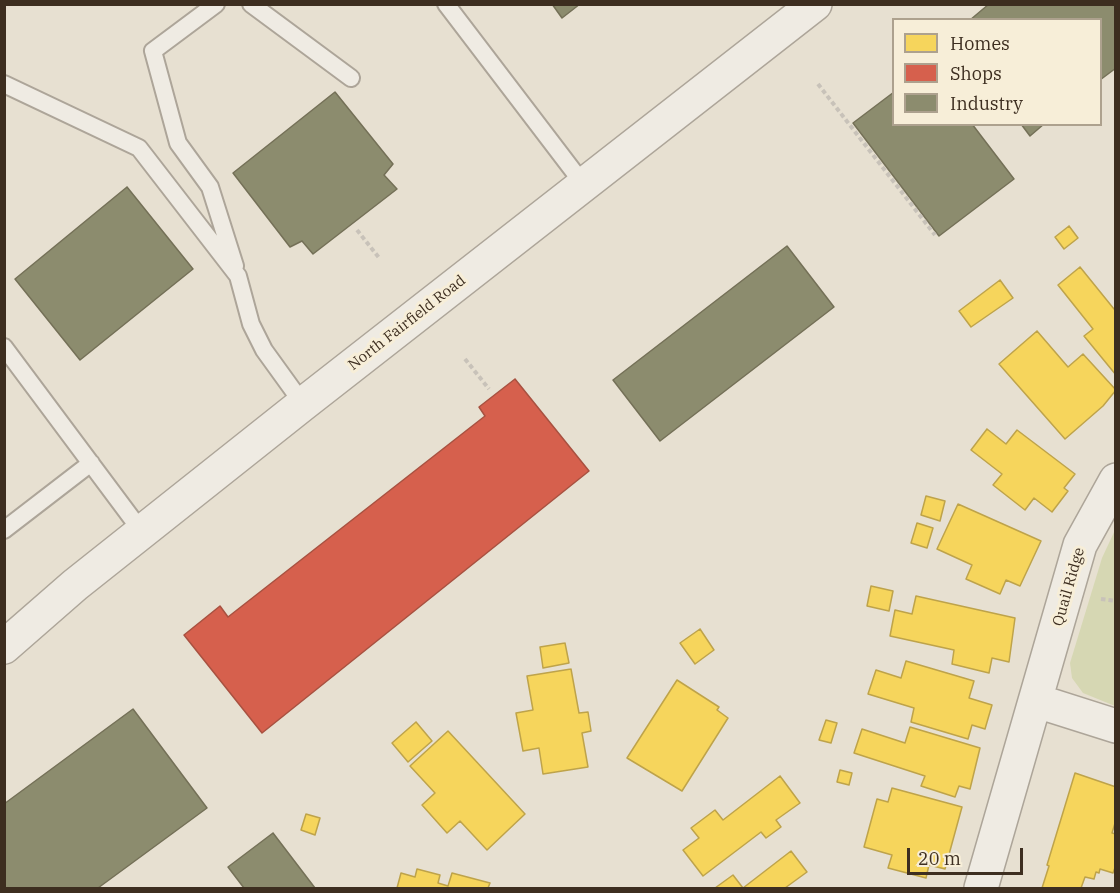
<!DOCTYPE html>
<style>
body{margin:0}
#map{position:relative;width:1120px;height:893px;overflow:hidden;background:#e7e0d1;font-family:"IBM Plex Serif",serif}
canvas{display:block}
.frame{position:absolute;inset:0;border:6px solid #3d2e20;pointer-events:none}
.legend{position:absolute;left:892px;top:18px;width:210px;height:108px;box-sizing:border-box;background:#f7eed8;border:2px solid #ada18e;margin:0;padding:8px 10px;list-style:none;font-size:18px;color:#3d2e20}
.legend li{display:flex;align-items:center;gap:12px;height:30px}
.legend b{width:30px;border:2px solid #ada18e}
.scale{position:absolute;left:907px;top:848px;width:116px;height:27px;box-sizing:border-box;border:3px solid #3d2e20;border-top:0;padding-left:8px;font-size:18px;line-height:21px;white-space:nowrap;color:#3d2e20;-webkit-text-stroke:4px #f7eed8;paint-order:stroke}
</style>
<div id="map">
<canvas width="1120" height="893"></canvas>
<div class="frame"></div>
<ul class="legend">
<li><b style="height:16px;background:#f6d55c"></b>Homes</li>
<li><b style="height:16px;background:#d6604d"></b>Shops</li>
<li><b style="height:16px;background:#8c8c6e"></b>Industry</li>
</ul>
<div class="scale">20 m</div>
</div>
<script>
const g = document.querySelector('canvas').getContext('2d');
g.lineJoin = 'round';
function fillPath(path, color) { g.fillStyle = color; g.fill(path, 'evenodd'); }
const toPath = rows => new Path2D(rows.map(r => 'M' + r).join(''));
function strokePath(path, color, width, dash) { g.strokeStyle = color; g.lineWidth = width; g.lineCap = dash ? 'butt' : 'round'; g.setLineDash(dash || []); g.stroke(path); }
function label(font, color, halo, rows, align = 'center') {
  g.font = font + ' "IBM Plex Serif",serif'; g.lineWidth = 6; g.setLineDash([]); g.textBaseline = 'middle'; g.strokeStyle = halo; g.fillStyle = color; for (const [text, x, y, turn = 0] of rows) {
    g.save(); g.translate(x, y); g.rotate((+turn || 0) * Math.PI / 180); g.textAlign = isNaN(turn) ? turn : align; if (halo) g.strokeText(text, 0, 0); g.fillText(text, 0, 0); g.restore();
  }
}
fillPath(toPath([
 [1115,530,1115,706,1083,693,1072,678,1070,663,1102,558]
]), '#d6d7b3');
const homes = toPath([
 [1069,226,1078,238,1064,249,1055,237,1069,226],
 [1080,267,1114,309,1116,308,1116,375,1084,336,1093,329,1058,285,1080,267],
 [1000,280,1013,298,971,327,959,311,1000,280],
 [1037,331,1068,367,1083,354,1116,390,1103,406,1065,439,999,364,1037,331],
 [987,429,1006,444,1017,430,1075,474,1064,488,1068,491,1052,512,1034,498,1025,510,993,485,1002,474,971,450,987,429],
 [926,496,945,501,940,521,921,515,926,496],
 [958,504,1041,541,1020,586,1006,580,1000,594,966,579,972,565,937,549,958,504],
 [917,523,933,528,927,548,911,543,917,523],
 [871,586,893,591,889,611,867,606,871,586],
 [916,596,1015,618,1009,662,992,658,989,673,952,664,954,650,890,636,895,610,912,614,916,596],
 [700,629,714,650,695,664,680,643,700,629],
 [565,643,569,663,543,668,540,647,565,643],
 [906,661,974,681,969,698,992,705,985,729,972,725,968,739,911,722,914,708,868,694,876,670,901,678,906,661],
 [571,669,579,713,588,712,591,731,582,733,588,767,543,774,539,748,523,751,516,713,533,710,527,676,571,669],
 [677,680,719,707,717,710,728,718,682,791,627,758,677,680],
 [826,720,837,723,831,743,819,740,826,720],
 [416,722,432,741,408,762,392,743,416,722],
 [910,727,980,748,970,789,959,786,955,797,921,786,925,776,854,753,862,729,905,743,910,727],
 [448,731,525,814,487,850,460,821,447,833,422,805,435,793,410,766,448,731],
 [840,770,852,773,849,785,837,782,840,770],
 [1075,773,1116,787,1116,820,1112,833,1116,834,1116,865,1113,873,1100,869,1099,873,1096,872,1094,879,1085,877,1081,888,1042,888,1049,866,1047,865,1075,773],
 [780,776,800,803,776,820,781,827,766,838,761,832,703,876,683,850,699,838,691,828,715,810,723,820,780,776],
 [892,788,962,807,945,869,929,865,926,878,888,868,892,855,864,847,877,799,888,802,892,788],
 [306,814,320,818,315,835,301,830,306,814],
 [791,851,807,872,785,888,715,888,733,875,743,888,791,851],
 [417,869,440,875,438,883,448,886,452,873,490,883,488,888,397,888,401,873,415,877,417,869]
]);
fillPath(homes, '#f6d55c');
strokePath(homes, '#bea34a', 1.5);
const shops = toPath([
 [515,379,589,471,262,733,184,635,220,606,228,617,485,416,479,407,515,379]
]);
fillPath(shops, '#d6604d');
strokePath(shops, '#a85140', 1.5);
const industry = toPath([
 [552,4,580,4,562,18,552,4],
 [989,4,1116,4,1116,68,1100,80,1100,20,970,20,989,4],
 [335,92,393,164,384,175,397,189,313,254,302,241,290,247,233,173,335,92],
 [894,92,894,124,972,124,1014,179,939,236,853,123,894,92],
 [1021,124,1044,124,1030,136,1021,124],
 [127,187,193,269,80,360,15,279,127,187],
 [787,246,834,307,660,441,613,380,787,246],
 [133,709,207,808,98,888,4,888,4,804,133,709],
 [273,833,315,888,244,888,228,867,273,833]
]);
fillPath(industry, '#8c8c6e');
strokePath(industry, '#747057', 1.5);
const lane = toPath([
 [216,4,153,51,178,143,210,187,235,266],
 [251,4,351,78],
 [446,4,584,185],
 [4,84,139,148,238,276,251,324,264,350,303,404],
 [4,347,142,532],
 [4,530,91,463]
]);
const street = toPath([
 [4,647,75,585,303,404,815,4],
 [1037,701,1116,726],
 [981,888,1080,545,1116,480]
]);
strokePath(lane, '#ada599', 20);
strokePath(street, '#ada599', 36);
strokePath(toPath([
 [818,84,935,235],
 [357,230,380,259],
 [465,359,489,389],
 [1101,599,1116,601]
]), '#c8c2b9', 4, [4.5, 3]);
strokePath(lane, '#efebe3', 16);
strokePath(street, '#efebe3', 33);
label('15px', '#3d2e20', '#f7eed8', [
 ["North Fairfield Road",407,323,-38],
 ["Quail Ridge",1069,587,-74]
]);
</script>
